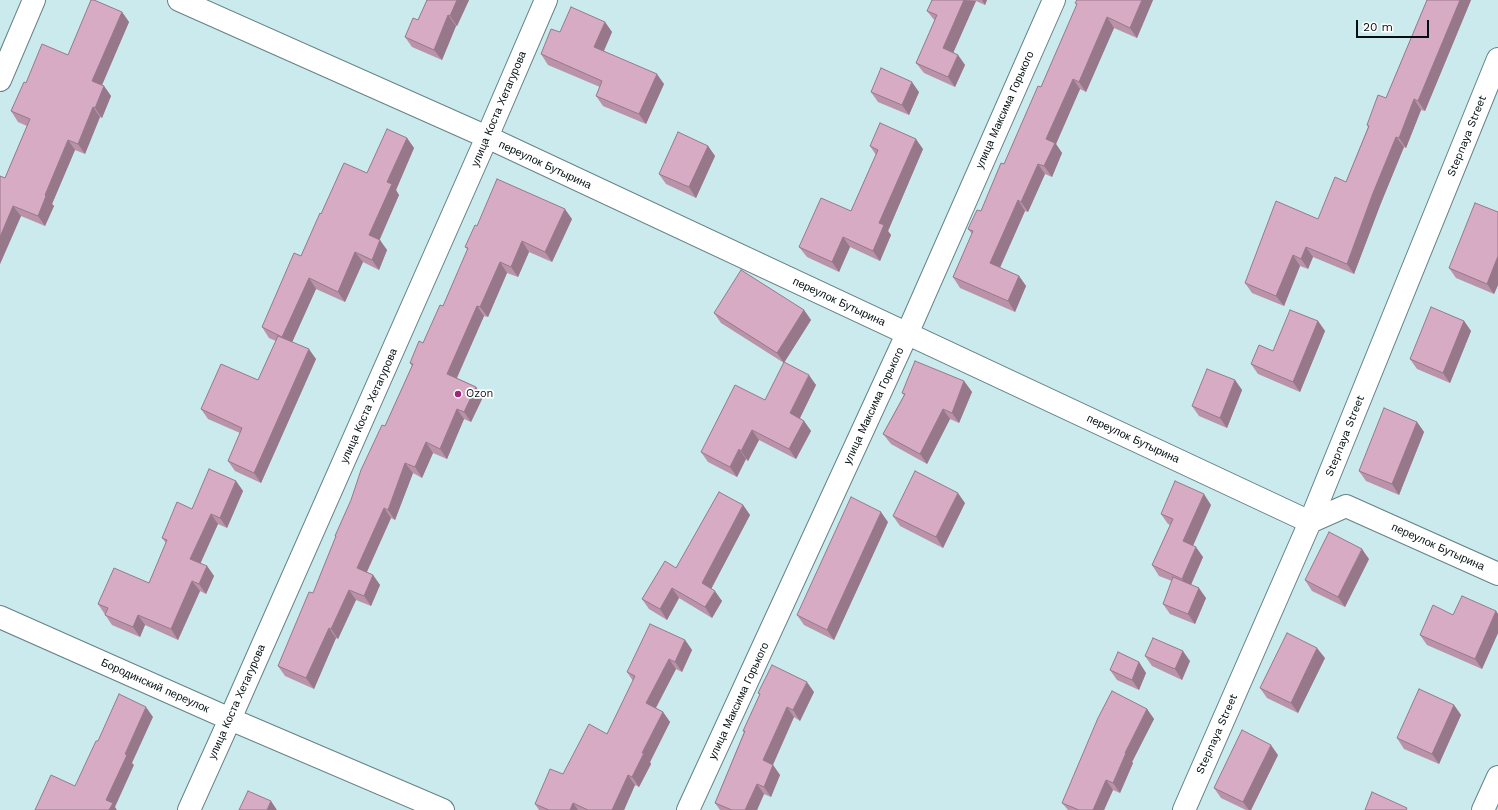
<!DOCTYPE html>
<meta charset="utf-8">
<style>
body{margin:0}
#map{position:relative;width:1498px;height:810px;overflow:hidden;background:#caeaed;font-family:"Work Sans",sans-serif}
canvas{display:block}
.scale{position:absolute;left:1356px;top:20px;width:73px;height:18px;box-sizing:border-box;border:2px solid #040f10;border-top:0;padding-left:5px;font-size:12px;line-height:14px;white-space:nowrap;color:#040f10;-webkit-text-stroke:3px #fff;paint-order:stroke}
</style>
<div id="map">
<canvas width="1498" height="810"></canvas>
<div class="scale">20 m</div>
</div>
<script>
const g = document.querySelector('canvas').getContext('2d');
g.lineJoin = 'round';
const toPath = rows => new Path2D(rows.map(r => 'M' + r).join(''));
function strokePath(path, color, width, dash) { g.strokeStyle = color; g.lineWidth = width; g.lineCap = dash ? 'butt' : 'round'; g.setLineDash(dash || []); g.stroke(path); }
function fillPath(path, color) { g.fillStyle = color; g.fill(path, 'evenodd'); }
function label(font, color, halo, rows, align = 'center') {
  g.font = font + ' "Work Sans",sans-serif'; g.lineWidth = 3.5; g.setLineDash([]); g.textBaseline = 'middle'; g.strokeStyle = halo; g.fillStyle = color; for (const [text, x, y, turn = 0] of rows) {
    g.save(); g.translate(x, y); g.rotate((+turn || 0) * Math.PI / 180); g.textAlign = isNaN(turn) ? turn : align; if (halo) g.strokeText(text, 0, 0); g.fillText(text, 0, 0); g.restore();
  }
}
const minor = toPath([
 [179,0,487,137,1310,522,1346,506,1498,574],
 [0,80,34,0],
 [0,617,230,719,443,810],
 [189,810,230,719,487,137,546,0],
 [688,810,907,334,1054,0],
 [1184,810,1310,522,1498,59],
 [1483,810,1498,777]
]);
strokePath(minor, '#658285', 24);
strokePath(minor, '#fff', 22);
fillPath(toPath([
 [427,0,469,0,457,26,456,26,442,60,412,47,405,37,418,20],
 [932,0,987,0,985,5,976,1,953,52,958,55,965,65,955,87,924,73,916,63,935,21,927,11],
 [1077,0,1153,0,1137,38,1114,28,1086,92,1080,89,1056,144,1062,153,1052,177,1045,174,1028,212,1025,211,1000,268,1019,276,1026,286,1015,312,960,288,953,277,972,234,968,229,981,211,1004,164,1041,87,1077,5,1075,3],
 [1427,0,1471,0,1425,111,1421,110,1406,148,1404,147,1381,203,1354,274,1313,257,1308,269,1300,266,1284,306,1252,293,1245,283,1318,219,1346,182,1368,127,1367,125,1386,98],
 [122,12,129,22,102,85,104,86,111,96,102,118,100,117,85,154,75,150,52,204,54,206,45,226,21,216,0,264,0,176,5,178,27,126,18,122,11,111,26,83,68,55],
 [605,22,612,32,604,51,664,84,646,124,603,106,596,96,600,87,548,65,541,54,560,32],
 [871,92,919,92,909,115,878,102],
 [407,138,414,148,396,190,399,195,379,240,387,250,379,270,363,262,345,302,316,289,292,342,316,359,261,483,235,471,228,461,240,433,208,419,201,409,258,380,276,341,269,338,262,327,301,256,321,214],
 [708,146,715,156,696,198,666,184,659,174],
 [870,146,923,149,888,231,891,235,880,261,850,247,839,272,807,257,799,247,851,211,876,155],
 [1498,212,1498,285,1494,294,1456,278,1449,268],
 [572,219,552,262,529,252,518,277,507,273,488,317,484,316,457,378,476,387,483,397,471,422,464,419,447,459,433,453,422,478,413,473,395,520,391,518,367,572,373,575,380,585,371,606,356,600,338,639,336,638,314,689,285,676,278,666,313,593,336,537,335,536,385,426,412,366,410,363,423,343,443,306,468,250,465,247,477,226],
 [804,310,811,320,784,362,816,385,800,418,804,421,811,431,796,459,759,440,748,461,746,459,737,477,708,462,701,452,765,400,784,363,721,323,714,313],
 [1318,321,1325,331,1300,392,1258,374,1251,364,1273,351],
 [1464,321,1471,331,1450,383,1417,369,1410,359],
 [1235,380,1242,390,1227,428,1199,416,1192,406],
 [964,381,972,392,959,423,950,419,927,464,891,444,883,434,904,395,902,393],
 [1417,422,1424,432,1399,495,1366,481,1359,471],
 [236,481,243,491,227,528,218,524,200,563,207,566,214,576,206,594,200,591,178,640,145,625,140,637,112,625,98,604,149,583,166,543,162,538,192,509],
 [965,503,943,548,900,526,893,516],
 [743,505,750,515,711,589,722,601,712,618,679,598,667,620,649,609,642,599],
 [1211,505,1193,546,1203,557,1191,585,1206,598,1195,624,1170,614,1163,604,1172,581,1159,576,1152,565,1170,525,1168,524,1161,514],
 [888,522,834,640,804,625,797,615],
 [1369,559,1345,607,1312,591,1305,580],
 [1496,611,1498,614,1498,633,1482,669,1427,645,1420,635,1453,615],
 [685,640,692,650,682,672,676,669,656,708,663,712,670,722,650,762,651,764,639,787,635,785,624,810,539,810,535,804,563,774,607,734,633,681,627,672],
 [1145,656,1190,661,1182,680,1152,666],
 [1325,658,1298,713,1267,698,1260,688],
 [1139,662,1146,673,1139,690,1117,680,1110,670],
 [814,692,800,721,794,717,773,765,780,775,771,797,764,794,757,810,720,810,715,803,744,732,743,731,760,695,758,693],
 [1454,705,1461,715,1439,764,1404,749,1397,738],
 [1147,709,1154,719,1132,762,1133,763,1120,793,1113,790,1104,810,1068,810,1062,803],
 [1278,755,1251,810,1246,810,1221,798,1214,788]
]), '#ba93a9');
fillPath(toPath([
 [457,0,469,0,457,26,450,16],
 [964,0,976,1,951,58,943,48],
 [982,0,987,0,985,5],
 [1142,0,1153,0,1137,38,1130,28],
 [1460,0,1471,0,1425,111,1418,101],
 [122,12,129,22,99,92,92,81],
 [448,15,456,26,442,60,434,50],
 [1107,17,1114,28,1086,92,1079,82],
 [605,22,612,32,601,57,594,47],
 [958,55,965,65,955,87,948,77],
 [657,74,664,84,646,124,639,114],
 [1073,79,1080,89,1056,144,1062,153,1052,177,1044,166,1046,139],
 [912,82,919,92,909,115,902,105],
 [104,86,111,96,102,118,95,108],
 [1414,99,1421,110,1406,148,1399,138],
 [93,107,100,117,85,154,78,144],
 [1396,137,1404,147,1381,203,1354,274,1347,264,1373,193],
 [407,138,414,148,396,190,399,195,377,246,369,235,387,182],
 [916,139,923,149,888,231,891,235,880,261,873,251,879,223],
 [68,140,75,150,52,204,54,206,45,226,38,216,45,195],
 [708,146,715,156,696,198,689,187],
 [1038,164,1045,174,1028,212,1021,202],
 [1018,200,1025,211,997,274,990,263],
 [13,206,21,216,0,264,0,237],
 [565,209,572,219,552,262,545,252],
 [843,237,850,247,839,272,832,262],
 [380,240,387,250,379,270,372,260],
 [522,241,529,252,518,277,511,267],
 [1306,247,1313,257,1308,269,1301,259],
 [355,252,363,262,345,302,338,292],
 [1293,255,1300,266,1284,306,1276,296],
 [1498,256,1498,285,1494,294,1487,284],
 [500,262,507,273,488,317,480,307],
 [1019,276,1026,286,1015,312,1008,301],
 [309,278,316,289,290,347,282,337],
 [477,306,484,316,454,384,447,374],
 [804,310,811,320,784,363,777,353],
 [1318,321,1325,331,1300,392,1293,382],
 [1464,321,1471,331,1450,383,1443,373],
 [309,349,316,359,261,483,254,473],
 [809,375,816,385,797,424,790,413],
 [1235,380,1242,390,1227,428,1220,418],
 [964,381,972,392,959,423,952,413],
 [476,387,483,397,471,422,464,412],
 [457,409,464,419,447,459,440,449],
 [943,409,950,419,927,464,920,454],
 [804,421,811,431,796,459,789,449],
 [1417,422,1424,432,1399,495,1392,484],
 [752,430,759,440,748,461,741,451],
 [426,442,433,453,422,478,415,467],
 [739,449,746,459,737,477,730,467],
 [405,463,413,473,395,520,388,510],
 [236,481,243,491,227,528,220,518],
 [958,493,965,503,943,548,936,537],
 [1204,494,1211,505,1190,552,1183,541],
 [743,505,750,515,709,593,702,583],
 [384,508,391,518,364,578,357,568],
 [881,512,888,522,834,640,827,630],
 [211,514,218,524,198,569,190,559],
 [1196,547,1203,557,1189,589,1182,579],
 [1362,549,1369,559,1345,607,1338,597],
 [207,566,214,576,206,594,199,584],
 [373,575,380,585,371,606,364,596],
 [192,581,200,591,178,640,171,629],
 [672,588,679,598,667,620,660,609],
 [1199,588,1206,598,1195,624,1188,614],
 [349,590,356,600,338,639,331,629],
 [715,591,722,601,712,618,705,607],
 [1496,611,1498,614,1498,633,1482,669,1475,659],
 [138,615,145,625,140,637,133,627],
 [329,628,336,638,314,689,306,678],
 [685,640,692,650,682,672,675,662],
 [1317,648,1325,658,1298,713,1291,703],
 [1183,651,1190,661,1182,680,1175,669],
 [669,659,676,669,653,713,646,703],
 [1139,662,1146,673,1139,690,1132,680],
 [807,682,814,692,800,721,793,710],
 [1454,705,1461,715,1439,764,1432,754],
 [146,707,153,717,132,763,134,765,115,807,117,810,109,810,106,800,125,754],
 [787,707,794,717,770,771,763,760],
 [1147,709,1154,719,1132,762,1133,763,1120,793,1113,783,1125,753],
 [663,712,670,722,650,762,651,764,639,787,632,777,642,753],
 [1271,745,1278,755,1251,810,1249,810,1243,802],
 [773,765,780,775,771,797,764,787],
 [628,775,635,785,624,810,612,810],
 [1106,780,1113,790,1104,810,1093,810],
 [757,784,764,794,757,810,745,810],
 [271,801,277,810,267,810],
 [573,803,578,810,570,810]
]), '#97788a');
const building = toPath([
 [91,0,94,0,122,12,92,81,104,86,95,108,93,107,78,144,68,140,45,195,46,196,38,216,13,206,0,237,0,176,5,178,30,119,11,111,24,82,26,83,42,44,68,55,91,0],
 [427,0,457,0,450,16,448,15,434,50,405,37,413,18,418,20,427,0],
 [932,0,964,0,943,48,958,55,948,77,916,63,937,15,927,11,932,0],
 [1077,0,1142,0,1130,28,1107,17,1079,82,1073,79,1046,139,1055,143,1044,166,1038,164,1021,202,1018,200,990,263,1019,276,1008,301,953,277,973,231,968,229,977,210,981,211,1001,163,1004,164,1038,86,1041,87,1077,4,1075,3,1077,0],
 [1427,0,1460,0,1418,101,1414,99,1399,138,1396,137,1373,193,1347,264,1306,247,1301,259,1293,255,1276,296,1245,283,1276,201,1318,219,1335,177,1346,182,1369,126,1367,125,1378,95,1386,98,1427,0],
 [571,7,605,22,594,47,657,74,639,114,596,96,602,81,541,54,551,29,560,32,571,7],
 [881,68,912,82,902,105,871,92,881,68],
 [880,123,916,139,879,223,884,225,873,251,843,237,832,262,799,247,821,198,851,211,878,150,870,146,880,123],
 [387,129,407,138,387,182,392,184,369,235,380,240,372,260,355,252,338,292,309,278,282,337,262,327,294,253,301,256,320,213,321,214,344,163,367,173,387,129],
 [678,132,708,146,689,187,659,174,678,132],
 [497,179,565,209,545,252,522,241,511,267,500,262,480,307,477,306,447,374,476,387,464,412,457,409,440,449,426,442,415,467,405,463,388,510,384,508,357,568,373,575,364,596,349,590,331,629,329,628,306,678,278,666,309,592,313,593,336,536,335,536,351,500,361,470,382,425,385,426,413,364,410,363,419,341,423,343,440,305,443,306,468,248,465,247,475,225,477,226,497,179],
 [1475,203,1498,212,1498,256,1487,284,1449,268,1475,203],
 [741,270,804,310,777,353,714,313,741,270],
 [1431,307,1464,321,1443,373,1410,359,1431,307],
 [1290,310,1318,321,1293,382,1251,364,1259,345,1273,351,1290,310],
 [278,336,309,349,254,473,228,461,242,428,201,409,221,364,258,380,278,336],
 [915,361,964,381,952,413,943,409,920,454,883,434,905,394,902,393,915,361],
 [784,362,809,375,790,413,804,421,789,449,752,430,741,451,739,449,730,467,701,452,735,385,765,400,784,362],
 [1207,369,1235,380,1220,418,1192,406,1207,369],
 [1384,408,1417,422,1392,484,1359,471,1384,408],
 [209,469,236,481,220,518,211,514,190,559,207,566,199,584,192,581,171,629,138,615,133,627,105,615,108,608,98,604,114,568,149,583,167,540,162,538,177,502,192,509,209,469],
 [915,471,958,493,936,537,893,516,915,471],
 [1175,481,1204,494,1183,541,1196,547,1182,579,1152,565,1173,519,1161,514,1175,481],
 [719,492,743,505,702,583,715,591,705,607,672,588,660,609,642,599,665,561,676,568,719,492],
 [851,497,881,512,827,630,797,615,851,497],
 [1329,532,1362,549,1338,597,1305,580,1329,532],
 [1173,577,1199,588,1188,614,1163,604,1173,577],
 [1462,596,1496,611,1475,659,1420,635,1433,605,1453,615,1462,596],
 [650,624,685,640,675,662,669,659,646,703,663,712,642,753,644,753,632,777,628,775,612,810,588,810,573,803,570,810,549,810,535,804,550,769,563,774,589,724,607,734,635,676,627,672,650,624],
 [1287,633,1317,648,1291,703,1260,688,1287,633],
 [1153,638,1183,651,1175,669,1145,656,1153,638],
 [1118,652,1139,662,1132,680,1110,670,1118,652],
 [772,665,807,682,793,710,787,707,763,760,773,765,764,787,757,784,745,810,732,810,715,803,745,731,743,731,760,694,758,693,772,665],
 [1419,689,1454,705,1432,754,1397,738,1419,689],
 [1112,691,1147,709,1125,753,1126,753,1113,783,1106,780,1093,810,1079,810,1062,803,1098,718,1112,691],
 [119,694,146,707,125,754,127,755,106,800,113,803,109,810,35,810,51,775,75,786,96,741,98,741,119,694],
 [1242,730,1271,745,1243,802,1214,788,1242,730],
 [248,791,271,801,267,810,239,810,248,791],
 [1372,792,1407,808,1406,810,1365,810,1372,792]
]);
fillPath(building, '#d8abc5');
strokePath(building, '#97788a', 1);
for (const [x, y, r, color] of [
 [458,394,4,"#a0257b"]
]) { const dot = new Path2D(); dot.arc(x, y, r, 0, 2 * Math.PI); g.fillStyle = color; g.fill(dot); strokePath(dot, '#fff', 1.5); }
label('11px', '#040f10', '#fff', [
 ["улица Коста Хетагурова",499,109,-67],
 ["улица Максима Горького",1005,110,-66],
 ["Stepnaya Street",1467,136,-68],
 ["переулок Бутырина",545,165,25],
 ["переулок Бутырина",839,302,25],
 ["улица Коста Хетагурова",369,406,-66],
 ["улица Максима Горького",874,406,-65],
 ["Stepnaya Street",1345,436,-68],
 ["переулок Бутырина",1133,439,25],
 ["переулок Бутырина",1438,547,24],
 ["Бородинский переулок",155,686,24],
 ["улица Максима Горького",739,701,-65],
 ["улица Коста Хетагурова",237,702,-66],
 ["Stepnaya Street",1217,734,-66]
]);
label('11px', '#040f10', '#fff', [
 ["Ozon",466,394]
], 'left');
</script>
